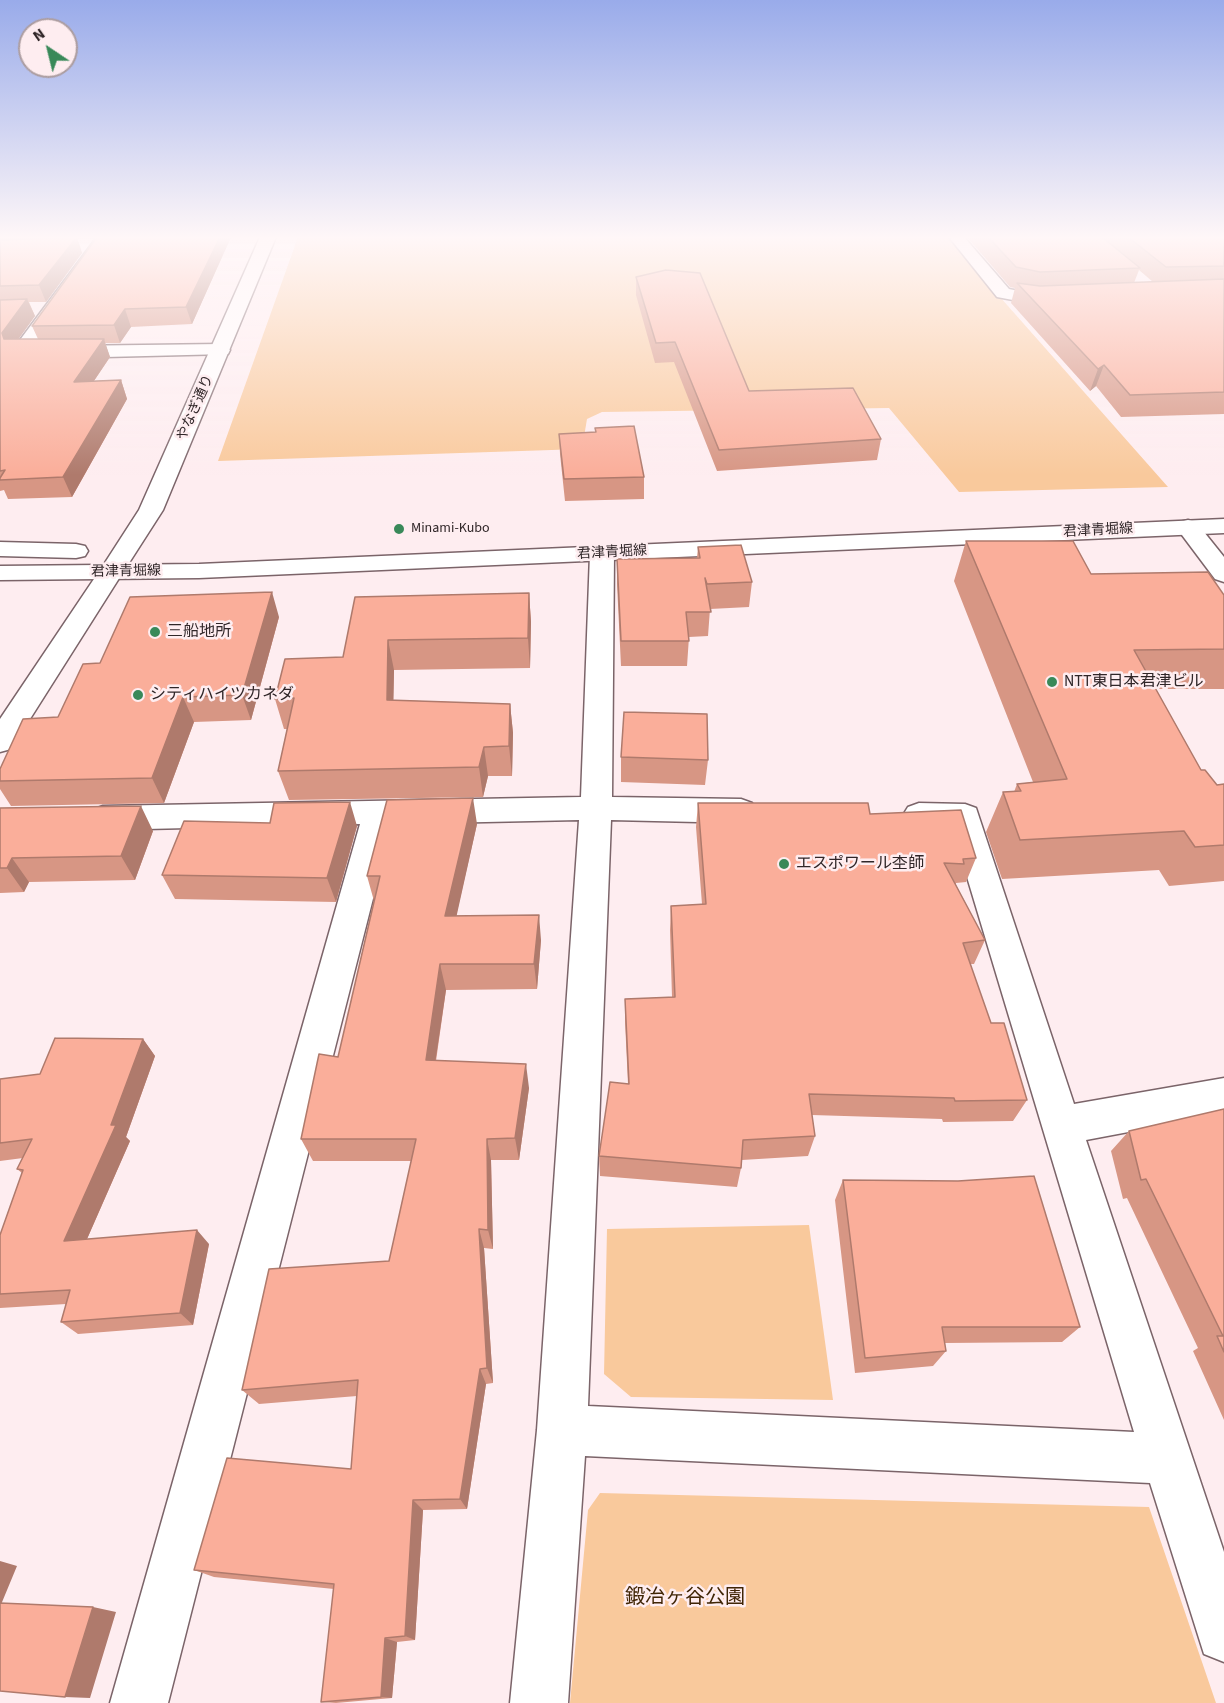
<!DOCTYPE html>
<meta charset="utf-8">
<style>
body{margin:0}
#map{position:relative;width:1224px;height:1703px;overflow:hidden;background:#feedf0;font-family:"Source Sans 3",sans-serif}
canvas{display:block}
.north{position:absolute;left:18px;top:18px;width:60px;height:60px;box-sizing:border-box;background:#feedf0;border:2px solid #ac9da0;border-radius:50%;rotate:325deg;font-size:16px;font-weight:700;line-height:24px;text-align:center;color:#302628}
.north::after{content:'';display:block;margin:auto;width:21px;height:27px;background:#398959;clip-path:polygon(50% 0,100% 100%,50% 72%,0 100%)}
</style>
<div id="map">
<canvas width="1224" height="1703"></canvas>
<div class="north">N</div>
</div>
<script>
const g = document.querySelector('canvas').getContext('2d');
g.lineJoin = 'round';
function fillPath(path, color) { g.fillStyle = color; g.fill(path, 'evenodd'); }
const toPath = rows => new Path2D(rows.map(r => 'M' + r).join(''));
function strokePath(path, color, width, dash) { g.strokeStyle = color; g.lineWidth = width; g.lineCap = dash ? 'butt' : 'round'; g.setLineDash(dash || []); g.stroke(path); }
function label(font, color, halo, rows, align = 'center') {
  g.font = font + ' "Source Sans 3","Noto Sans JP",sans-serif'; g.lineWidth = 5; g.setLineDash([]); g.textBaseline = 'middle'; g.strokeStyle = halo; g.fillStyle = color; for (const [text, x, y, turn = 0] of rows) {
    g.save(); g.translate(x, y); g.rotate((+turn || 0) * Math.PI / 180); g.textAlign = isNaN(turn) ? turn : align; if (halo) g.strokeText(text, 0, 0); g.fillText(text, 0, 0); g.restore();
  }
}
fillPath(toPath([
 [298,237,947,237,1168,487,959,492,889,408,602,412,587,419,582,449,218,461],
 [809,1225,833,1400,631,1397,604,1374,607,1229],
 [600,1493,1149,1507,1216,1703,570,1703,588,1510]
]), '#f9c99c');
const minor = toPath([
 [97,237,113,237,28,356,14,356,12,352,14,348,97,237],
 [949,237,964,237,1009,289,1034,294,1057,293,1066,298,1057,303,1034,304,997,297,949,237],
 [221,344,230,350,228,354,64,358,55,352,64,346,221,344],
 [1188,520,1196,522,1224,557,1224,582,1215,579,1176,527,1180,522,1188,520],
 [602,547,611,549,614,554,612,797,741,799,752,803,757,811,752,819,741,823,611,820,588,1406,1134,1432,952,827,919,827,908,823,903,815,908,807,919,803,965,804,976,808,1074,1104,1224,1078,1224,1114,1086,1140,1224,1552,1224,1662,1204,1654,1150,1483,585,1456,568,1703,510,1703,537,1430,579,820,392,824,168,1703,110,1703,360,824,103,830,92,826,87,818,92,810,103,806,581,797,590,554,593,549,602,547],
 [111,565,120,567,123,572,11,749,0,752,0,719,102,567,111,565]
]);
const tertiary = toPath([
 [260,237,276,237,163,510,120,577,111,579,102,577,99,572,139,510,260,237]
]);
const secondary = toPath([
 [1224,519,1224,533,199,578,0,580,0,566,199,564,1224,519],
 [0,542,76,544,85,546,88,551,85,556,76,558,0,556,0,542]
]);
strokePath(minor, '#7b6469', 3);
strokePath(tertiary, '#7b6469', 3);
strokePath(secondary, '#7b6469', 3);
fillPath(minor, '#fff');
fillPath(tertiary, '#fff');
fillPath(secondary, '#fff');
fillPath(toPath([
 [0,237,95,237,93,239,77,239,82,253,46,302,29,302,35,316,18,339,38,339,32,326,97,237,231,237,192,324,131,327,120,343,105,343,110,357,94,381,121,380,127,399,72,497,8,499,4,490,0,491],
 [967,237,1224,237,1224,414,1121,417,1096,386,1090,391,1011,303,1015,288,1010,287],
 [1139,270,1153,282,1134,283],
 [636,277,749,391,881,439,877,460,717,471,674,362,655,363,636,295],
 [595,428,644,477,644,499,565,501,560,454,559,434,595,432],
 [966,541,1091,574,1224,595,1224,689,1156,689,1201,770,1217,785,1224,784,1224,881,1169,886,1159,870,1002,879,986,832,1003,792,1014,792,1017,784,1033,782,954,581],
 [698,547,752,582,749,607,710,609,708,636,689,637,687,666,621,666,617,584,617,559,697,558],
 [529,593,531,622,530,668,394,670,393,700,510,704,513,733,512,776,488,776,483,797,289,800,278,771,287,729,284,729,275,699,343,657,355,597],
 [279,617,251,720,194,722,164,803,11,806,0,789,0,769,58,717,100,663],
 [621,757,708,760,705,785,621,782],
 [698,803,870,814,976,858,966,882,956,883,956,885,985,940,974,964,970,964,991,1023,1027,1100,1013,1121,943,1122,942,1119,812,1115,815,1136,808,1156,742,1160,741,1168,737,1187,600,1176,599,1156,628,1084,625,1021,625,999,672,997,670,930,671,906,702,904,696,827],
 [0,808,153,831,135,880,29,882,24,892,0,893],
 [270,823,357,826,336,902,175,899,162,875],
 [477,824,456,916,541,940,537,989,446,990,436,1061,529,1088,519,1160,491,1160,493,1249,484,1248,493,1383,486,1384,467,1509,423,1510,415,1640,397,1642,392,1698,336,1703,321,1702,334,1589,214,1577,194,1570,351,1469,357,1396,259,1404,242,1390,389,1261,411,1161,313,1161,301,1139,338,1057,374,901,367,876],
 [143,1039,155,1056,126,1137,130,1141,87,1239,209,1244,193,1325,78,1334,61,1322,66,1304,0,1308,0,1235,22,1173,17,1169,23,1158,0,1161,0,1079,40,1074],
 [1224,1109,1224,1420,1193,1351,1198,1348,1127,1198,1123,1199,1111,1151,1129,1131],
 [843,1180,1080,1327,1062,1342,945,1343,946,1351,933,1366,855,1373,835,1200]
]), '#d79684');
fillPath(toPath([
 [77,237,82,253,46,302,39,285],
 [220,237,231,237,192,324,186,307],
 [27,299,35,316,10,351,4,339,2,333],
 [125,309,131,327,120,343,114,325],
 [104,339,110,357,81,400,74,382],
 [1104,365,1096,386,1090,391,1098,369],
 [121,380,127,399,72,497,63,477],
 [272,592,279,617,251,720,242,695],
 [529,593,531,622,530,668,528,638],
 [388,640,394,670,393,730,387,700],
 [183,697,194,722,164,803,152,778],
 [510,704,513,733,512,776,509,746],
 [484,747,488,776,483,797,479,767],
 [473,798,477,824,451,941,445,916],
 [350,802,357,826,336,902,327,878],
 [141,806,153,831,135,880,121,856],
 [12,858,29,882,24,892,7,868],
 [539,915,541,940,537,989,534,964],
 [440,964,446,990,432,1084,426,1060],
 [143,1039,155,1056,126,1137,130,1141,80,1255,64,1241,111,1125],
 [526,1064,529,1088,519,1160,515,1138],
 [487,1139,491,1160,493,1249,488,1230],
 [479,1229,484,1248,493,1383,487,1368],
 [197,1230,209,1244,193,1325,180,1313],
 [480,1369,486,1384,467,1509,460,1499],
 [413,1500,423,1510,415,1640,405,1636],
 [0,1561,17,1566,0,1607],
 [93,1607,116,1612,90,1698,65,1697],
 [385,1638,397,1642,392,1698,381,1697]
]), '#af7a6c');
const building = toPath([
 [77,237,39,285,0,286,0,240,77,237],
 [97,237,220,237,186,307,125,309,114,325,32,326,97,237],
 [988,237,1102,237,1140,268,1040,272,1016,267,988,237],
 [1128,237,1224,237,1224,266,1166,267,1128,237],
 [666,270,700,273,749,391,853,388,881,439,719,450,675,342,656,343,636,277,666,270],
 [1224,279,1224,392,1130,395,1104,365,1098,369,1017,283,1040,286,1224,279],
 [27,299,2,333,4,339,104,339,74,382,121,380,63,477,0,480,0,478,5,470,0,471,0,300,27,299],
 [634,426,644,477,564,479,559,434,596,432,595,428,634,426],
 [966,541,1073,541,1091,574,1208,572,1224,595,1224,649,1134,650,1201,770,1205,770,1217,785,1224,784,1224,845,1195,847,1184,831,1020,840,1003,792,1021,791,1017,784,1067,779,966,541],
 [741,545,752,582,707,584,705,578,711,612,686,612,689,641,621,641,617,559,700,558,698,547,741,545],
 [272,592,242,695,183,697,152,778,0,781,0,769,23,719,58,717,83,664,100,663,130,597,272,592],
 [529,593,528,638,388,640,387,700,510,704,509,746,484,747,479,767,278,771,294,698,275,699,285,659,343,657,355,597,529,593],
 [624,712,707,714,708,760,621,757,624,712],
 [473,798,445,916,539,915,534,964,440,964,426,1060,526,1064,515,1138,487,1139,488,1230,479,1229,487,1368,480,1369,460,1499,413,1500,405,1636,385,1638,381,1697,321,1702,334,1584,194,1570,227,1458,351,1469,358,1380,242,1390,269,1269,389,1261,416,1139,301,1139,319,1054,338,1057,380,876,367,876,387,800,473,798],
 [350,802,327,878,162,875,184,821,270,823,274,803,350,802],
 [698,803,868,803,870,814,961,810,976,858,963,859,964,864,944,863,985,940,963,943,991,1023,1004,1023,1027,1100,955,1101,954,1098,809,1094,815,1136,743,1140,741,1168,599,1156,610,1082,629,1084,625,999,675,997,671,906,706,904,698,803],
 [141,806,121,856,12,858,7,868,0,868,0,808,141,806],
 [55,1038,143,1039,111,1125,116,1125,64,1241,197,1230,180,1313,61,1322,70,1290,0,1294,0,1235,23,1170,17,1169,32,1139,0,1143,0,1079,40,1074,55,1038],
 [1224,1109,1224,1352,1217,1336,1223,1336,1146,1179,1141,1180,1129,1131,1224,1109],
 [1034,1176,1080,1327,942,1327,946,1351,865,1358,843,1180,958,1181,1034,1176],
 [0,1603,93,1607,65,1697,0,1691,0,1603]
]);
fillPath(building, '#faae9a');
strokePath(building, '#af7a6c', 1.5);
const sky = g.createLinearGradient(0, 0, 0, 475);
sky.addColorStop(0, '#99abea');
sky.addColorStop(0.5, '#fff7f8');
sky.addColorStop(1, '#fff7f800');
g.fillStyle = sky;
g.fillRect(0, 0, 1224, 475);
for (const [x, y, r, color] of [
 [399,529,6,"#398959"],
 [155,632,6,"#398959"],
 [1052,682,6,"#398959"],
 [138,695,6,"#398959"],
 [784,864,6,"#398959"]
]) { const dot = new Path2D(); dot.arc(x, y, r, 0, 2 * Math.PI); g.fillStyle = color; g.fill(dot); strokePath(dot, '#feedf0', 2); }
label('14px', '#302628', '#feedf0', [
 ["やなぎ通り",196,408,-66],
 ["君津青堀線",1098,531,-3],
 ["君津青堀線",612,553,-3],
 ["君津青堀線",126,572,-1]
]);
label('14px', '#302628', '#feedf0', [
 ["Minami-Kubo",411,529]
], 'left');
label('16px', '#302628', '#feedf0', [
 ["三船地所",167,632],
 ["NTT東日本君津ビル",1064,682],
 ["シティハイツカネダ",150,695],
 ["エスポワール杢師",796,864]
], 'left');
label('20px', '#402505', '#feedf0', [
 ["鍛冶ヶ谷公園",685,1599]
]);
</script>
